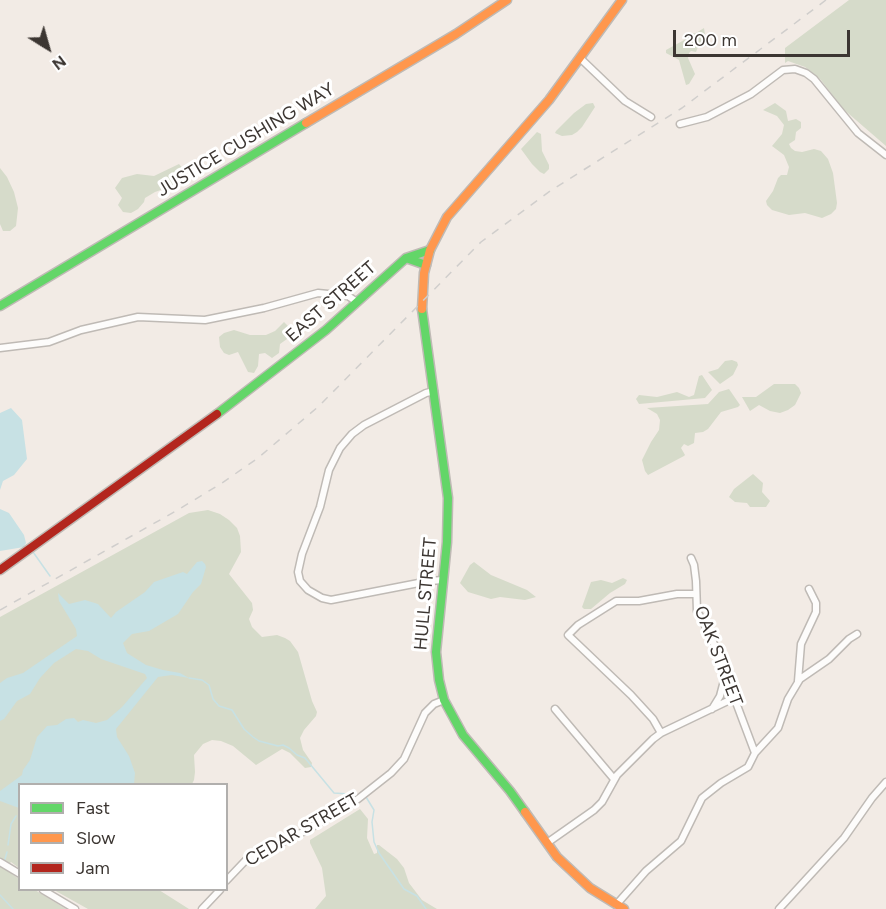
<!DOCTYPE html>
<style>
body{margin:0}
#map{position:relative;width:886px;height:909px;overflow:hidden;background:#f2ebe5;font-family:Figtree,sans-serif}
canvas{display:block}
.legend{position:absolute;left:18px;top:783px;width:210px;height:108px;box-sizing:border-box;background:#fff;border:2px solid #b1afad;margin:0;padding:8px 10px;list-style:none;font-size:18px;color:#3c3632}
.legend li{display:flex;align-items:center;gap:12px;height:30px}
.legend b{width:30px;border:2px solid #b1afad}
.north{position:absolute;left:18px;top:18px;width:60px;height:60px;-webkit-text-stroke:4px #fff;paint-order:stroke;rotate:143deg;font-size:16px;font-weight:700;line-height:24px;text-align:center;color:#3c3632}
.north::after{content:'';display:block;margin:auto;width:21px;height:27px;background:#3c3632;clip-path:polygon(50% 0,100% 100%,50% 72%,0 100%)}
.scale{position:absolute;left:673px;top:30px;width:177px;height:27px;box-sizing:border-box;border:3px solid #3c3632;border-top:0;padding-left:8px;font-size:18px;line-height:21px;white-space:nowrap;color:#3c3632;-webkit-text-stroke:4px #fff;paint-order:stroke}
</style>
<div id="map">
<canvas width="886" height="909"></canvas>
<ul class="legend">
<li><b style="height:8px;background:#63d668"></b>Fast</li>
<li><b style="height:8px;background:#ff974d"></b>Slow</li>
<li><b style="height:8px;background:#b3261e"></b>Jam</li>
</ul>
<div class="north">N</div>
<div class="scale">200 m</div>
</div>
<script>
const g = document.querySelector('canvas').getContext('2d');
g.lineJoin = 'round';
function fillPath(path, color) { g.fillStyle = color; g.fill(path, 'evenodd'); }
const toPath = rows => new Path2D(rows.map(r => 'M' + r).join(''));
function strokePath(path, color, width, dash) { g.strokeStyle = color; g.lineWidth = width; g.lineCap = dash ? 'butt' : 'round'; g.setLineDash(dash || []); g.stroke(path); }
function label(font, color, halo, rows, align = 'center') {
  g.font = font + ' Figtree,sans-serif'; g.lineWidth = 6; g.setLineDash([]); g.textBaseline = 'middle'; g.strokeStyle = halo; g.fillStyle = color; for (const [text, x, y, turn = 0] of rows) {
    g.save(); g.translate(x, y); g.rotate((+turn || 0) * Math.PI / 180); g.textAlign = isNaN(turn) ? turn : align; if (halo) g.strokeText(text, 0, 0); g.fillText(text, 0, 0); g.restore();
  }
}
fillPath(toPath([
 [849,0,886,0,886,146,842,108,821,80,805,67,788,61,785,63,785,48],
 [704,28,706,41,698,47,696,52,691,51,689,53,688,58,695,74,689,84,686,85,679,60,666,53,666,50,686,39,690,34,696,33],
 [593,103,595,107,582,127,577,132,572,135,562,136,555,133,556,131,574,113,586,104],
 [775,103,786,111,788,121,796,119,801,122,801,128,796,132,795,140,789,144,791,148,795,151,802,152,814,149,821,151,828,159,833,173,837,203,836,209,831,214,822,218,805,213,789,215,772,210,767,205,766,201,773,191,778,178,781,175,787,175,789,167,784,155,772,146,782,134,784,125,777,116,763,110],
 [537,132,541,134,542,151,549,165,549,169,544,174,540,172,532,164,521,149],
 [179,164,190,177,175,185,155,192,145,198,144,202,138,209,131,213,123,212,118,205,122,198,115,188,122,178,137,174,154,176],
 [0,168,7,177,14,192,18,208,16,226,10,231,3,231,0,224],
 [284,322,289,327,289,333,287,339,280,344,279,353,272,358,265,353,259,354,258,366,254,373,248,372,238,352,229,355,224,353,220,347,219,337,224,333,234,330,250,335,266,335,275,331],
 [732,360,737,362,738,365,733,375,720,384,708,372,718,369,725,361],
 [702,375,712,390,705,398,639,404,636,399,639,395,657,397,677,392,689,397,694,395,699,376],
 [774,384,795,384,799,388,801,393,795,405,788,410,780,413,770,411,759,405,750,411,742,397,756,397],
 [729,389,740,405,738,407,721,412,708,429,703,432,695,433,694,443,688,446,684,444,681,448,685,455,684,456,648,475,645,471,642,460,651,442,659,430,660,420,657,414,647,408,708,404,719,392],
 [753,474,763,483,762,492,770,501,766,507,750,507,747,503,735,502,729,497,734,489],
 [208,510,220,514,229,520,237,528,240,536,241,552,229,574,252,603,253,610,249,619,252,627,262,637,277,635,285,638,290,641,298,652,312,701,317,712,316,716,304,730,300,738,303,750,312,763,311,767,305,768,290,753,282,749,256,765,233,746,221,741,212,740,203,744,194,755,195,772,194,780,192,784,20,784,19,868,11,862,5,869,19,879,20,890,35,890,66,909,0,909,0,617,189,513],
 [474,562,491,575,527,590,536,597,525,600,500,597,491,599,468,592,460,583,470,565],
 [623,578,627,580,625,584,610,593,591,609,584,609,582,607,591,582,601,580,612,583],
 [360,809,368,819,367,838,374,854,377,853,377,845,379,845,397,859,404,868,409,883,422,900,437,909,315,909,326,896,322,868,310,843,310,840],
 [54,890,159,890,189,909,88,909]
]), '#d6dbca');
fillPath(toPath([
 [11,408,22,420,27,459,14,475,3,481,0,490,0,413],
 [0,509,9,513,24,535,26,543,24,547,0,551],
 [202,561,205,564,206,567,201,584,193,592,178,614,149,631,132,634,123,643,127,653,146,665,163,670,180,673,189,678,172,675,158,677,116,729,117,737,129,756,135,773,134,784,20,784,19,808,0,801,0,791,22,775,23,770,30,760,37,737,47,726,57,725,66,719,74,718,78,722,83,720,96,723,107,720,122,707,147,678,145,674,101,659,88,651,76,649,54,663,40,678,30,694,17,701,4,719,0,721,0,683,7,678,23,673,77,636,76,629,59,601,58,593,69,604,85,600,98,604,111,618,116,612,145,592,154,582,183,572,187,574,197,562]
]), '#c7e1e4');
strokePath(toPath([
 [33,552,50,576],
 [189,678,202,680,209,685,213,699,219,706,232,710,244,729,253,737,259,741,278,746,283,745,289,748,297,755,305,758,334,793,349,794],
 [366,797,374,810,372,822,374,842,379,853,404,889,417,896,426,909],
 [8,845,11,824,16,816],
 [5,859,7,852],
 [0,895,13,909]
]), '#c7e1e4', 1.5);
const street = toPath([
 [580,58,625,101,651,117],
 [680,124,707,117,751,94,783,70,795,69,806,73,814,79,858,133,886,155],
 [0,348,49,342,81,330,138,317,205,320,264,308,318,293,348,296,357,302],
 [434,391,426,393,364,425,352,434,340,448,329,470,320,507,302,554,298,572,300,581,308,590,322,598,331,600,429,581,443,580],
 [691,558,694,565,696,581,697,611,711,636,755,753],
 [798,681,801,644,816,612,816,603,809,589],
 [555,709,614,779],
 [712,709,720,696,725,677],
 [661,733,653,719,631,695,568,635,578,625,616,601,639,601,677,594,696,594],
 [547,843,594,810,602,802,617,775,653,739,661,733,734,698],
 [0,862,20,874],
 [226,881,246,860,309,829,358,799,391,773,404,759,425,713,434,704,444,700],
 [43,890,75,909],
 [616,905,646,871,681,841,702,798,721,783,748,767,755,753,778,728,788,699,800,679,829,659,849,639,857,634],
 [202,909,220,890],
 [779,909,844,838,872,798,886,782]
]);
const fast = toPath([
 [406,258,426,265],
 [0,306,306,123],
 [422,309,448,498,447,542,436,652,439,680,444,700,463,735,510,791,525,812],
 [217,414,326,330,406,258,430,250]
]);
const slow = toPath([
 [306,123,456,34,507,0],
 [422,309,424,273,430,250,447,217,549,100,622,0],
 [525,812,557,857,590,888,624,909]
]);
const jam = toPath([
 [0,570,217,414]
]);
strokePath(street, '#bfbab5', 9);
strokePath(fast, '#bfbab5', 11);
strokePath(slow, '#bfbab5', 11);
strokePath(jam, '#bfbab5', 11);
strokePath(street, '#fdfcfb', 6);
strokePath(fast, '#63d668', 8);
strokePath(slow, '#ff974d', 8);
strokePath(jam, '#b3261e', 8);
strokePath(toPath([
 [0,610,176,511,222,483,258,458,319,406,481,242,550,191,682,108,826,0]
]), '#d0cecc', 1.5, [8, 8]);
label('18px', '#3c3632', '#fff', [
 ["JUSTICE CUSHING WAY",246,140,-31],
 ["EAST STREET",331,302,-41],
 ["HULL STREET",426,594,-85],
 ["OAK STREET",718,656,69],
 ["CEDAR STREET",302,830,-30]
]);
</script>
